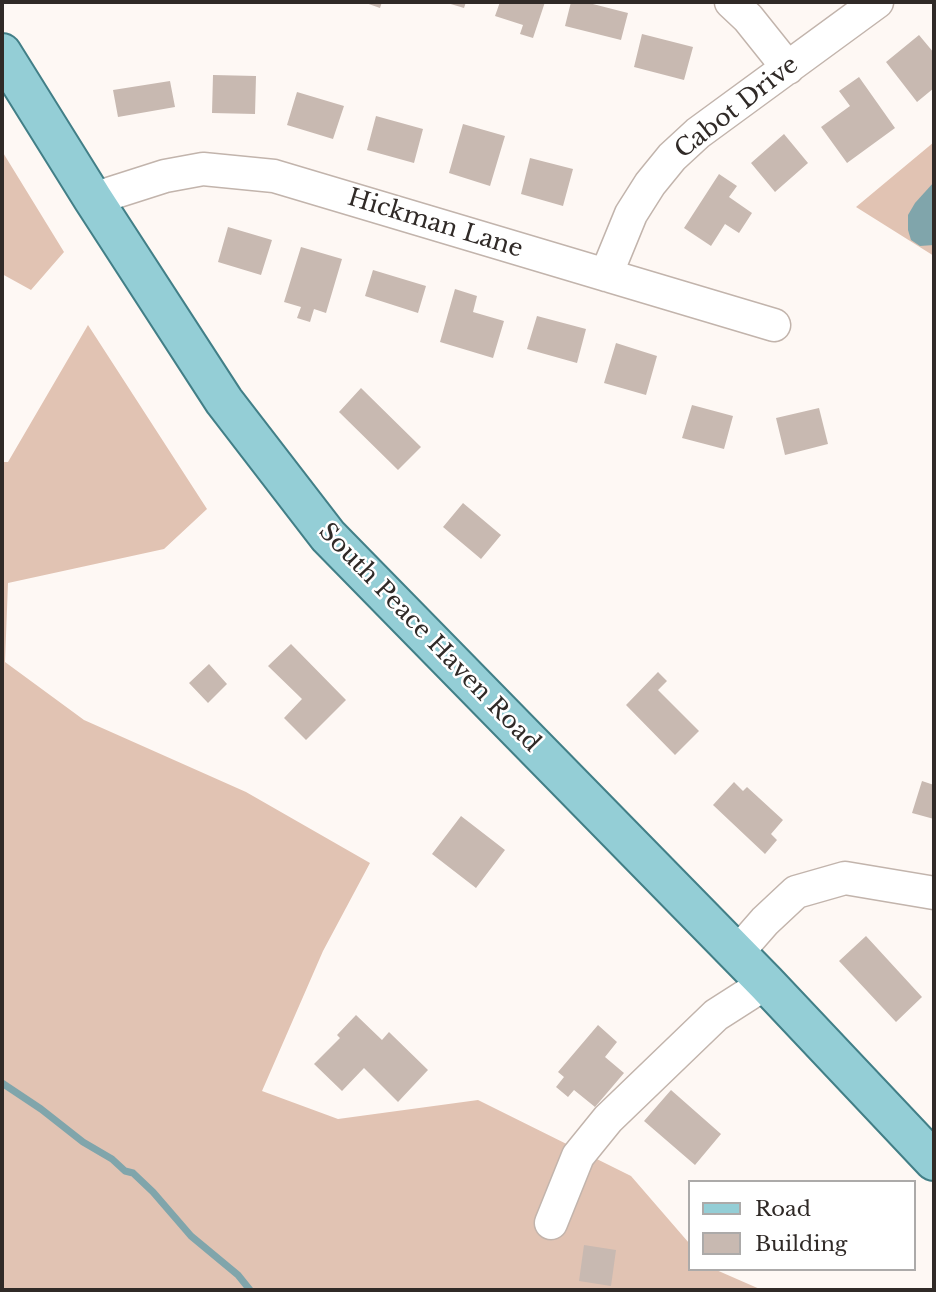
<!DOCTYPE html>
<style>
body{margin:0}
#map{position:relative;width:936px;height:1292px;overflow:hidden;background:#fef8f4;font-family:"Libre Baskerville",serif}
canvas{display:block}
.frame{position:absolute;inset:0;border:4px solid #302a27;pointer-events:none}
.legend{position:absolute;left:688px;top:1180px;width:228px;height:91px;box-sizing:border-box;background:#fff;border:2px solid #acaaa9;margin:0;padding:9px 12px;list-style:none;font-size:21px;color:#302a27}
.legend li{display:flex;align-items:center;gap:14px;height:35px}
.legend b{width:35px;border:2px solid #acaaa9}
</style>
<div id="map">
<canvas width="936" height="1292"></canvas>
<div class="frame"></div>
<ul class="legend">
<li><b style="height:9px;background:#94ced6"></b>Road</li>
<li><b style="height:19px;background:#c8b9b1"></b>Building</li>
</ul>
</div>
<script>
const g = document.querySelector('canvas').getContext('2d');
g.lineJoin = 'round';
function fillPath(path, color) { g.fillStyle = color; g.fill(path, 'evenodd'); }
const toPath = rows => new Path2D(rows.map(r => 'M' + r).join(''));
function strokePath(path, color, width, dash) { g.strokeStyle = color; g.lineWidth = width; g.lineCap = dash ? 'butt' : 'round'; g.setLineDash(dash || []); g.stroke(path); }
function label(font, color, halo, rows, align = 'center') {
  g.font = font + ' "Libre Baskerville",serif'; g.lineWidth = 5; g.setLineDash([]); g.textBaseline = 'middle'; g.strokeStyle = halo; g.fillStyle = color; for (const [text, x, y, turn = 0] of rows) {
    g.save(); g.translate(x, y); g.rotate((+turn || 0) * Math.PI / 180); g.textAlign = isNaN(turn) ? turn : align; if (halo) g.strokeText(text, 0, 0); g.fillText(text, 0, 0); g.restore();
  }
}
fillPath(toPath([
 [934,142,934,256,856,207],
 [2,151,64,252,31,290,2,274],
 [88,325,207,509,164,549,8,583,5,662,84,720,246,792,370,863,323,951,262,1091,338,1119,478,1100,631,1176,689,1243,689,1269,714,1269,762,1290,2,1290,2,462,8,462]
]), '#e1c3b3');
fillPath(toPath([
 [934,182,934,245,920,246,911,240,908,230,908,215,915,203]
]), '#80a5ab');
strokePath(toPath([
 [2,1083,41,1109,83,1142,112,1159,125,1171,133,1173,153,1192,191,1236,238,1275,250,1290]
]), '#80a5ab', 7);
fillPath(toPath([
 [363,2,382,2,380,8],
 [444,2,466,2,464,8],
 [500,2,545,2,533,38,520,34,523,25,495,16],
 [571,2,585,2,628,13,621,40,565,26],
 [642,34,693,47,684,80,634,67],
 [919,35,934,53,934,88,917,102,886,62],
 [213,75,256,76,255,114,212,113],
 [859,77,895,128,847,163,821,127,850,106,839,91],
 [170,81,175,107,118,117,113,90],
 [297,92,344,106,333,139,287,125],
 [376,116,423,129,414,163,367,150],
 [463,124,505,136,490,186,449,173],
 [784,134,808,163,775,192,751,163],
 [530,158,573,169,563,206,521,194],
 [719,174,737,186,729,197,752,213,739,233,725,224,711,246,684,228],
 [228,227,272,240,261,275,218,262],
 [301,247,342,259,326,313,314,309,310,322,297,318,301,307,284,302],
 [373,270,426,286,418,313,365,296],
 [455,289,477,296,473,312,504,321,493,358,440,342],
 [537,316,586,329,577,363,527,349],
 [616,343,657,356,646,395,604,383],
 [361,388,421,447,398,470,339,412],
 [692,405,733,416,724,449,682,438],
 [819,408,828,444,785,455,776,418],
 [463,503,501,535,481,559,443,527],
 [291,644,346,700,306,740,284,718,302,699,268,666],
 [209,664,227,684,208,703,189,683],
 [658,672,667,681,658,690,699,731,675,755,626,705],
 [922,781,934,785,934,819,912,813],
 [734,782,743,791,747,787,783,820,771,834,777,840,765,854,713,805],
 [461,816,505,850,476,888,432,854],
 [866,936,922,997,896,1022,839,961],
 [356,1015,382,1040,389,1032,428,1070,398,1102,364,1068,342,1091,314,1064,340,1038,337,1035],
 [598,1025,617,1042,605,1057,624,1073,595,1107,574,1090,568,1097,556,1087,564,1077,558,1072],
 [671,1090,721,1134,695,1165,644,1121],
 [584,1245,616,1250,611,1286,579,1281]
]), '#c8b9b1');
const minor = toPath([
 [731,2,748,18,788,68],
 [93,199,165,176,203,169,274,176,774,325],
 [606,275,631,214,650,184,672,157,698,133,877,2],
 [737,953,765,921,796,892,845,878,934,893],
 [551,1223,578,1156,608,1119,716,1015,766,983]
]);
const major = toPath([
 [2,53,93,199,224,401,328,536,766,983,934,1161]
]);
strokePath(minor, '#c2b4ac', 35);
strokePath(major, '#427f87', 42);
strokePath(minor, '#fff', 32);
strokePath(major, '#94ced6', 38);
label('24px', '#302a27', '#fff', [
 ["Cabot Drive",737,108,-38],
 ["Hickman Lane",435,224,17],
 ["South Peace Haven Road",429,638,46]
]);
</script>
